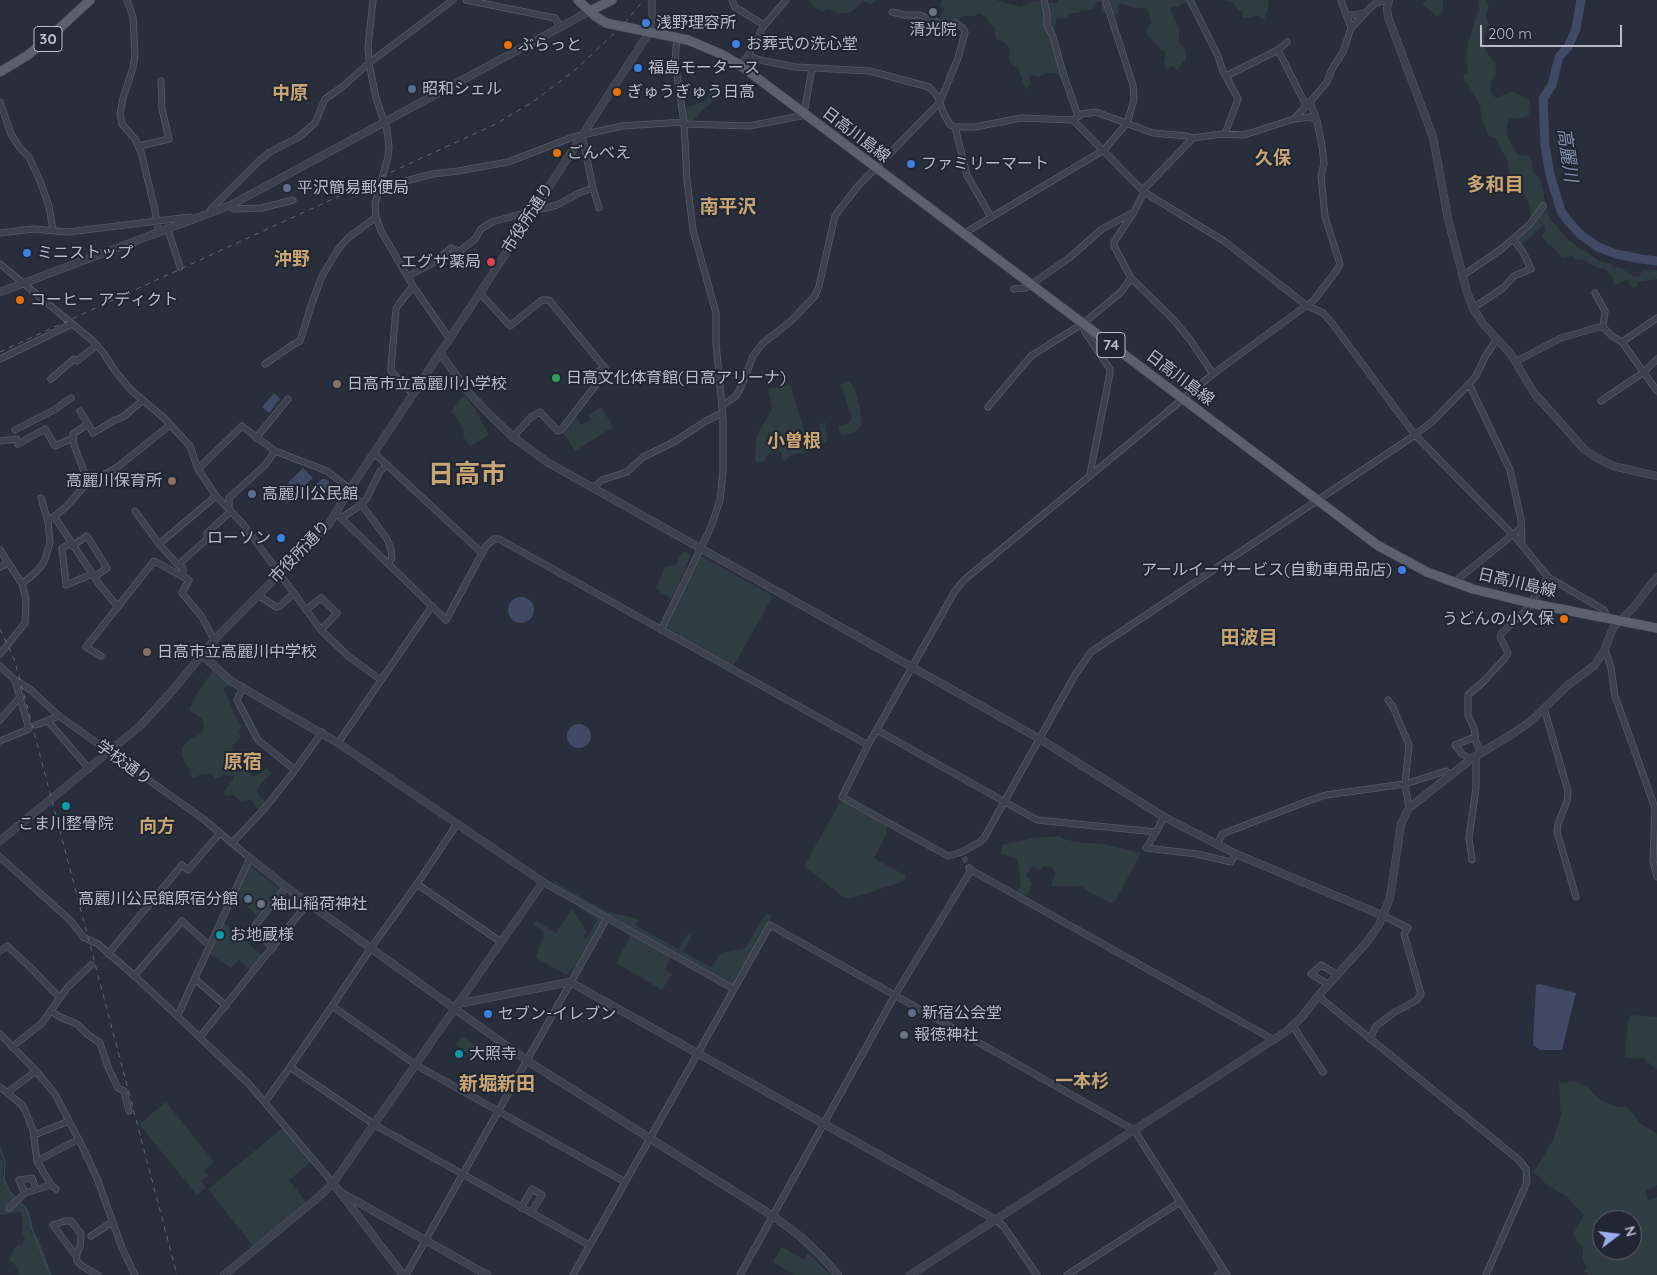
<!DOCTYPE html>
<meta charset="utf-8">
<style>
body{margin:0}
#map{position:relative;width:1657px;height:1275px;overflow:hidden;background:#292e3d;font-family:Quicksand,sans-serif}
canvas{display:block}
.north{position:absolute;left:1592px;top:1210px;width:50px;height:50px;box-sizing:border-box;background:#212633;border:1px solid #5e626f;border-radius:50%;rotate:75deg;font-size:14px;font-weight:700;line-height:20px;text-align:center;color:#b9bcc8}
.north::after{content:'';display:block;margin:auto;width:18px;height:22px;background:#9aadec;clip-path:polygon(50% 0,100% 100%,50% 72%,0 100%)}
.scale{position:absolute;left:1480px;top:25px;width:142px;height:22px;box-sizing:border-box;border:2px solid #b9bcc8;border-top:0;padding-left:6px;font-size:15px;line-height:18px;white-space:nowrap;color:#b9bcc8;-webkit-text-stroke:4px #212633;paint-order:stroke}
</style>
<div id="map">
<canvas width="1657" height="1275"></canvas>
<div class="north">N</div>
<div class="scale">200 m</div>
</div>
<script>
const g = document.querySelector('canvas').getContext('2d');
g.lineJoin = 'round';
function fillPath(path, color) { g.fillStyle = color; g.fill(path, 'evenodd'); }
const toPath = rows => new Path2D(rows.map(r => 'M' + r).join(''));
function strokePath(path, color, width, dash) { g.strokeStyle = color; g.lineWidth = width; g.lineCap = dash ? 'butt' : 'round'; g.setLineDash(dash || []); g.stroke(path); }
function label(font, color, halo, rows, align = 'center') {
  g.font = font + ' Quicksand,"Noto Sans JP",sans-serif'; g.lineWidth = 4; g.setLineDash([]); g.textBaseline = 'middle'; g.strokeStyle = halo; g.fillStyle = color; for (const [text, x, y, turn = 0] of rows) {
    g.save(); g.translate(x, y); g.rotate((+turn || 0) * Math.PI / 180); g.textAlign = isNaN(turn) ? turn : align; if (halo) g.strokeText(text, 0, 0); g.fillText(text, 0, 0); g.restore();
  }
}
fillPath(toPath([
 [809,0,877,0,872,4,864,2,860,4,851,12,839,14,831,10,826,9,823,12,817,9,812,5],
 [942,0,996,0,1020,7,1034,1,1056,3,1059,0,1191,0,1189,3,1183,3,1178,7,1173,7,1170,9,1179,28,1179,42,1186,50,1186,59,1177,70,1173,66,1166,69,1164,63,1166,53,1157,46,1147,34,1147,29,1151,24,1148,10,1144,8,1133,8,1123,4,1118,5,1118,13,1113,16,1108,16,1102,11,1101,2,1097,2,1095,7,1091,9,1087,10,1082,9,1078,13,1070,13,1067,17,1056,18,1054,35,1056,42,1060,46,1056,60,1059,64,1063,64,1066,68,1065,72,1061,77,1056,73,1045,73,1039,77,1031,75,1029,77,1031,83,1026,90,1018,68,1011,63,1009,59,1010,49,1005,43,996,39,994,27,990,24,986,17,978,13,975,16,964,16,958,20,954,17,948,23,939,22,944,9,939,6],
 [1223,0,1268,0,1269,5,1264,20,1257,15,1247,18,1242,18,1243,12,1238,10,1232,2],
 [1426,0,1443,0,1443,11,1438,17,1422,4],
 [1479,0,1485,0,1489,6,1486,15,1489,26,1485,33,1484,45,1489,56,1495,62,1496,75,1491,82,1490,91,1496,98,1512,91,1529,100,1531,111,1526,117,1509,119,1506,129,1508,139,1518,155,1529,156,1532,162,1533,172,1540,179,1549,217,1569,241,1590,254,1596,259,1605,263,1611,262,1613,268,1621,268,1634,277,1639,276,1643,270,1657,271,1657,279,1638,282,1636,287,1632,288,1628,280,1615,285,1613,283,1614,278,1605,269,1595,267,1584,260,1576,259,1572,256,1562,258,1551,245,1547,244,1542,235,1545,231,1545,228,1541,221,1531,215,1528,200,1513,180,1508,168,1508,162,1495,138,1490,137,1487,132,1486,128,1482,121,1480,106,1468,84,1463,80,1464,75,1468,73,1466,60,1468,42,1478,11],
 [712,88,722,90,716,99,701,112,692,122,686,122,685,108,705,101],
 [1537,219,1543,226,1520,246,1514,239],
 [849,381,854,387,860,408,862,424,855,432,842,436,839,432,838,426,849,423,852,418,841,385,844,382],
 [787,385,791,386,806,437,818,435,820,430,819,424,824,423,826,423,827,441,825,443,819,441,807,452,791,455,786,461,782,459,782,452,775,450,767,455,764,461,758,463,755,460,756,440,758,433,772,409,768,389],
 [464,395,474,407,489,435,470,447,463,436,464,431,459,421,451,411],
 [601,407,613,427,575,451,563,432,576,416,581,425,591,419,588,415],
 [683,551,691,555,672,599,661,593,656,588,665,567,676,564],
 [700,555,773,596,733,667,670,632,666,624],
 [213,670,216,670,231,683,229,687,226,686,223,689,230,702,233,712,242,726,239,732,241,737,232,746,233,752,249,773,255,777,267,768,270,771,271,774,260,784,257,792,259,796,264,800,265,803,261,808,256,808,251,799,242,802,233,795,226,796,223,792,233,780,234,775,227,776,224,774,218,778,215,778,211,773,205,775,202,773,195,778,191,776,189,773,190,769,186,765,184,759,182,758,182,747,191,738,201,734,204,726,202,719,189,710,196,695],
 [842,799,888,827,886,830,887,833,874,858,906,876,904,881,850,899,842,896,804,866],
 [1060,836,1064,839,1076,842,1103,844,1141,853,1114,903,1108,902,1086,890,1082,886,1051,886,1055,873,1051,867,1044,866,1040,870,1033,866,1026,875,1032,883,1029,892,1024,896,1017,892,1021,884,1017,859,1001,854,1002,845,1035,838],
 [248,864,280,890,280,892,259,918,235,895],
 [554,881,607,912,639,919,635,925,678,949,688,934,691,936,683,952,711,967,721,953,745,948,766,914,772,916,733,984,731,984,553,883],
 [581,906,604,919,578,963,566,975,536,958,544,933,538,927,533,924,536,921,556,933,572,909,584,927,587,932,583,937,586,939,597,920,579,908],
 [222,921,263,956,251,971,239,960,231,968,208,953],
 [631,935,671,957,665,969,672,974,662,990,616,963],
 [1630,1015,1657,1017,1657,1070,1643,1058,1625,1058,1627,1028],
 [462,1036,477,1047,471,1056,456,1045],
 [1574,1081,1587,1087,1600,1100,1618,1107,1626,1107,1631,1111,1640,1123,1657,1134,1657,1185,1646,1191,1648,1200,1657,1197,1657,1275,1589,1275,1584,1272,1587,1267,1583,1260,1583,1247,1579,1244,1573,1234,1584,1215,1567,1197,1547,1185,1534,1172,1553,1140,1561,1114,1559,1083],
 [1602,1220,1632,1220,1632,1250,1602,1250],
 [166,1102,214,1162,204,1171,208,1176,201,1181,206,1187,197,1195,139,1124],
 [284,1127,312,1161,289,1180,306,1202,254,1247,208,1189],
 [0,1158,4,1163,2,1173,6,1183,9,1189,28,1210,32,1222,31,1232,38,1237,52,1275,18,1275,19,1272,15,1265,9,1259,14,1249,18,1244,22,1245,25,1238,22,1232,22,1216,20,1212,0,1215],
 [782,1247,805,1260,808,1253,831,1275,795,1275,773,1262]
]), '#2d3d42');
fillPath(toPath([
 [274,393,280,399,269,413,262,407],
 [303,468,313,478,302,488,298,483,295,485,300,490,287,503,278,493],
 [322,479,326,479,329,481,329,489,321,490,317,495,312,495,310,490],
 '508 610a13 13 0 1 1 26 0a13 13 0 1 1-26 0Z',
 '567 736a12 12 0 1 1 24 0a12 12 0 1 1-24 0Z',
 [1539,984,1576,993,1562,1050,1540,1050,1533,1045,1536,985]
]), '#414a64');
strokePath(toPath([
 [0,1148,5,1163,4,1180,10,1192,15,1198],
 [20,1202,27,1210,32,1229,50,1275]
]), '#414a64', 1);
strokePath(toPath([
 [1581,0,1576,29,1568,47,1559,57,1552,85,1543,99,1545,145,1550,175,1561,211,1567,220,1581,235,1598,247,1616,254,1641,259,1657,261]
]), '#414a64', 9);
strokePath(toPath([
 [964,857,969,868]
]), '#3f4352', 5.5, [5.5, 3]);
const minor = toPath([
 [127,0,133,17,135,55,133,68,123,98,120,114,122,124,135,139,141,152,154,206,159,233],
 [373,0,368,47,369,63,376,98,387,130,389,147,388,157,375,204,376,217,381,231,413,286,449,338],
 [466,0,555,18,560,27],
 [732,0,735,7,764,25],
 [1044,0,1047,14,1047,25,1053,37,1063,73,1078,116],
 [1190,0,1218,56,1222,69,1238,99,1225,134],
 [1347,15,1356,15,1366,12],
 [1351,28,1371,7,1376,3,1387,0],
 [650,31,652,18,652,0],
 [1278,50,1306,105],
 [748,56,764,61,796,67,870,71,929,87,938,97,943,112,950,125,955,127,967,175,991,217],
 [740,65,748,56,763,27,786,0],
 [1226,76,1278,50,1287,42],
 [0,102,11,134,20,148,29,157,40,181,49,206,53,230],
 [1294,119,1310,117,1317,121],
 [1073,120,1082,114,1096,112,1153,133,1187,136,1193,138,1222,134,1244,135,1294,119,1310,102,1327,82,1332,69,1343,52,1351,28,1341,0],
 [684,124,749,126,801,116,804,113,812,68],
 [955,127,975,127,1021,118,1073,120,1144,192,1224,241,1306,305,1323,313,1332,323,1415,435,1517,539,1548,577,1604,610,1608,618],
 [582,135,593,188,599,208],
 [139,146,169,139,162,109,161,81],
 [380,188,432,174,458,171,508,162,573,137,622,126,684,122],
 [1143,190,1193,138],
 [1144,192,1134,212,1114,242,1114,246,1131,278,1174,320,1191,341,1213,374],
 [231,205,233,209,236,209,262,208,293,200],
 [535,206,542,209,557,205,579,193,593,188],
 [211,213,211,209,260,160,270,152,299,137,315,123,325,99,341,88,369,63,453,0],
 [168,230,180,267],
 [0,233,33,229,68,232,190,217,193,220],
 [963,234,1104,150,1127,123,1134,100,1133,85,1106,2],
 [0,264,93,341,102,351,116,372,131,390,164,418,190,446,198,469,216,496,243,524,321,630,348,656,381,680],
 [1462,276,1500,250,1513,239,1530,224,1543,206],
 [408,278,412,274,433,263,451,248,460,251,475,239,481,229,492,222,532,211],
 [1014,289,1026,288,1069,258,1102,229,1134,212],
 [480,293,510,326,542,300,549,300,605,368,595,373,599,381,561,430,558,431,540,412,531,417,513,437],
 [1595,293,1605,311,1603,327],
 [1473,308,1503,288,1514,276,1531,269,1523,252,1513,239],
 [1082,324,1085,332,1110,369,1110,373,1090,474],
 [1622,342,1657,318],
 [0,359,72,324],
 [1515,362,1561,338,1599,327,1603,327,1612,336,1622,342,1657,391],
 [265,364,294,344,300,341,312,303,322,276,339,248,348,238,376,217],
 [51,379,74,359,77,361,97,345],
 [1469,384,1510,470,1521,519,1522,545],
 [413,394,391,371,391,367,396,309,399,304,413,286],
 [1601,401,1644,372,1657,359],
 [722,406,736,396,742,385,753,356,762,344,791,321,815,296,819,286,835,216,840,209,858,186,940,102,958,58,965,32,963,28,955,22,945,25,920,15,905,15,892,12],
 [988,407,1031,356,1085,322,1121,292,1131,278],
 [80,411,88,424],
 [15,430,54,410,71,398],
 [256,438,288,399],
 [0,441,17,439],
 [18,444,45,429,55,446,73,438],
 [374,453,482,553],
 [198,469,242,426,275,451,327,471,350,489,387,539,391,549,392,558,388,564],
 [88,482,74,445,73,434,88,424,93,433,115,420,123,417,142,401],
 [593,488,602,480,627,472,643,457,674,442,706,421,722,413],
 [229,510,229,498,265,465,275,451],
 [135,511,159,544,178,565,183,568,183,577],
 [336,513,446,620,486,546,494,539,499,539,868,745,955,591,964,580,1213,374,1314,300,1337,270,1340,264,1325,217,1321,176,1324,164,1322,146,1317,121,1310,102],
 [54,516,99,584,117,606],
 [341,518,361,505,367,498,380,471,388,465],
 [48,521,66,507,88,482,115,469,170,425],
 [71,543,62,548,66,585,92,574],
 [159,544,216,496],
 [72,546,87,536,107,568,94,577],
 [0,550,22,584,26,599,25,623,0,654],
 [178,565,207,539,207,533,231,511],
 [0,567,8,563],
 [1453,583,1521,528],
 [22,584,37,571,44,562,50,543,48,521,41,498],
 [258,595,276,607,280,606,294,593],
 [306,610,321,598,337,613,321,630],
 [661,630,711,527,720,500,723,471,723,419,716,343,716,313,693,230,687,180,684,123,675,62,677,36],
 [1605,649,1611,668,1615,696,1655,808,1653,861,1657,877],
 [101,656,86,647,154,561,189,580,182,593,202,617,214,640],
 [0,666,15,680,31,690,59,716,202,818,250,858,178,1015],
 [243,687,237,700,258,740,295,770],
 [1388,700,1393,707,1409,745,1405,784,1409,808],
 [1544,708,1568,791,1567,801,1558,824,1557,832,1576,897],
 [0,720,20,697],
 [48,721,89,769],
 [36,725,59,716],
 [877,730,1037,820,1156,832,1164,817],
 [0,741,29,729,15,680],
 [338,743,432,606],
 [868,745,842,797,948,856,962,852,980,842,984,838,1075,675,1091,652,1415,435,1433,421,1469,384,1476,376,1485,357,1496,340],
 [1481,752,1476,742,1474,728,1468,715,1468,695,1483,682,1505,658,1508,653,1500,637,1501,634,1526,610,1548,577],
 [1471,759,1462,754,1455,745,1475,737],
 [1156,832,1146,848,1197,854,1231,862,1236,854],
 [232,843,265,808,295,770,322,732],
 [1217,845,1222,834,1308,801,1326,795,1405,784,1446,771,1451,774],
 [0,857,71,921,83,937,98,944,137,978,249,1084,333,1183],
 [1472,860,1469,838,1476,788,1476,756],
 [969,868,971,870,1274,1040],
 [543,882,734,989],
 [417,884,457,824],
 [501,942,417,884,371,948,332,1006,416,1065,625,1182],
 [273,948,253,928,286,887],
 [0,951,7,946,28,965,59,997],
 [108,954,182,865,188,870,220,833],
 [134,976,182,921,210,946],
 [195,979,226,1006],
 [1329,985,1311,974,1321,965,1338,975],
 [1318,996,1519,1160,1526,1169,1527,1182,1486,1275],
 [332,1006,290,1067,375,1125,589,1245],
 [51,1011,60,1017,77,1024,87,1034,100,1043,108,1067,118,1088,124,1091,129,1111],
 [1293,1026,1323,1072],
 [0,1034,36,1071,55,1094,84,1150,98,1181,122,1248,135,1275],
 [200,1037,308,903],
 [1370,1039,1376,1026,1395,1012,1417,1000,1421,994,1404,934,1408,928,1384,916],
 [12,1047,42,1023,67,988,91,965],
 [0,1087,21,1104,25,1110,33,1130,37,1161,51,1185,56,1189],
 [7,1093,36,1071],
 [265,1102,290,1067],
 [34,1135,69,1121],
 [37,1161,79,1139],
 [25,1193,19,1180,32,1178,36,1189],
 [9,1208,25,1193,51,1185],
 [521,1208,532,1189,542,1195,531,1213],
 [996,1220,1004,1227,1037,1275],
 [91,1236,112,1222],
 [76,1256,80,1247,81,1234,71,1221,65,1221,53,1225,76,1256,77,1261,82,1266,98,1275],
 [406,1275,607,918],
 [573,1275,770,925,1134,1130,1227,1275],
 [740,1275,895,995,971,870],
 [1067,1275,1180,1202],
 [1217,1275,1224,1270]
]);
const tertiary = toPath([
 [1389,0,1387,8,1388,17,1433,137,1448,219,1467,292,1473,308,1484,325,1510,353,1534,393,1584,449,1597,458,1613,466,1657,476],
 [0,292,231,205,590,11],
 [440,353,468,392,492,417,513,437,547,462,1040,739,1164,817,1236,854,1384,916],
 [201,654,231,681,338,743,543,882,333,1183,321,1195,224,1275],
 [0,841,140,726,173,690,214,640,329,524,350,489,480,293,650,31],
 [250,858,286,887,526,1060,773,1216,801,1237,822,1257,838,1275],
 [457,1004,570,982,996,1220],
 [333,1183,403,1275],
 [340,1192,487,1275],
 [910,1275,1287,1031,1302,1017,1318,996,1367,942,1379,925,1390,898,1401,824,1409,808,1471,759,1517,731,1531,721,1568,685,1595,665,1605,649,1613,628,1633,608,1657,577]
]);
const primary = toPath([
 [578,0,595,16,606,23,688,40,721,54,740,65,1377,545,1427,572,1473,589,1530,603,1657,628],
 [590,11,612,0],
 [0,72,28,55,49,38,90,0]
]);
strokePath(minor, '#575c68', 7);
strokePath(tertiary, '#575c68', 8);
strokePath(primary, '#464a57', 10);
strokePath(minor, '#3c414e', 5.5);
strokePath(tertiary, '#3c414e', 7);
strokePath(primary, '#5b606d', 9);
strokePath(toPath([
 [0,352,498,123,537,99,575,70,619,29,644,0],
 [0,629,14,659,21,683,177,1275]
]), '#616676', 1, [5, 5]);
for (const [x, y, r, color] of [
 [933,12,5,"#6b7280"],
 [646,23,5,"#3f7fe0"],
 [736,44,5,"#3f7fe0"],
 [508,45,5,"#e8710a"],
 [638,68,5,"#3f7fe0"],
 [412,89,5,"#5c6f8a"],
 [617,92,5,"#e8710a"],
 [557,153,5,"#e8710a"],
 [911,164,5,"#3f7fe0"],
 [287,188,5,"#5c6f8a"],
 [27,253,5,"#3f7fe0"],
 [491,262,5,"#e0444e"],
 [20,300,5,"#e8710a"],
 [556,378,5,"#2e9e5b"],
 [337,384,5,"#8d6e63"],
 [172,481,5,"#8d6e63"],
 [252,494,5,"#5c6f8a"],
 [281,538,5,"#3f7fe0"],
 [1402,570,5,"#3f7fe0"],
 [1564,619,5,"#e8710a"],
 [147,652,5,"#8d6e63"],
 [66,806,5,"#0f9aa8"],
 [248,899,5,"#5c6f8a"],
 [261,904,5,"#6b7280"],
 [220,935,5,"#0f9aa8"],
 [912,1013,5,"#5c6f8a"],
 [488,1014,5,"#3f7fe0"],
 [904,1035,5,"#6b7280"],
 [459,1054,5,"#0f9aa8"]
]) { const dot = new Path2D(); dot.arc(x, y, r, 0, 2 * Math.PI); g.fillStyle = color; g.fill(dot); strokePath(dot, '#212633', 2); }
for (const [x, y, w] of [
 [48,39,28],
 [1111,345,28]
]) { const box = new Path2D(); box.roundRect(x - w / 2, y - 12.5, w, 25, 4); g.fillStyle = '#212633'; g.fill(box); strokePath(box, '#b9bcc8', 1); }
label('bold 15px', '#b9bcc8', null, [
 ["30",48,39],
 ["74",1111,345]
]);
label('16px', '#b9bcc8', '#212633', [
 ["浅野理容所",656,23],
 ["清光院",933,30,"center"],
 ["お葬式の洗心堂",746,44],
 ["ぶらっと",518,45],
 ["福島モータース",648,68],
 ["昭和シェル",422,89],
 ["ぎゅうぎゅう日高",627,92],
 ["ごんべえ",567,153],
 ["ファミリーマート",921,164],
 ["平沢簡易郵便局",297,188],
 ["ミニストップ",37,253],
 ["エグサ薬局",481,262,"right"],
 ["コーヒー アディクト",30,300],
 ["日高文化体育館(日高アリーナ)",566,378],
 ["日高市立高麗川小学校",347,384],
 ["高麗川保育所",162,481,"right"],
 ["高麗川公民館",262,494],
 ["ローソン",271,538,"right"],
 ["アールイーサービス(自動車用品店)",1392,570,"right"],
 ["うどんの小久保",1554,619,"right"],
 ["日高市立高麗川中学校",157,652],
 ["こま川整骨院",66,824,"center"],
 ["高麗川公民館原宿分館",238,899,"right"],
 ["袖山稲荷神社",271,904],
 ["お地蔵様",230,935],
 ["新宿公会堂",922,1013],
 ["セブン-イレブン",498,1014],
 ["報徳神社",914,1035],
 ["大照寺",469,1054]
], 'left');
label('16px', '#b9bcc8', '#212633', [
 ["日高川島線",856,135,37],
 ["市役所通り",528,218,-57],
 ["日高川島線",1180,378,37],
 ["市役所通り",300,552,-46],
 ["日高川島線",1517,583,13],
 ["学校通り",124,763,36]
]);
label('bold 18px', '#c9a573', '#212633', [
 ["中原",290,94],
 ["久保",1273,159],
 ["沖野",292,260],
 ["小曽根",794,442],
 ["向方",157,827],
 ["一本杉",1082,1082]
]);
label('italic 18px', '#848fac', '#212633', [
 ["高麗川",1567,155,82]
]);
label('bold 19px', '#c9a573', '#212633', [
 ["多和目",1495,185],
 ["南平沢",728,207],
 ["田波目",1249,638],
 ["原宿",243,762],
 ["新堀新田",497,1084]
]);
label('bold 26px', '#c9a573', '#212633', [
 ["日高市",467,475]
]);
</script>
